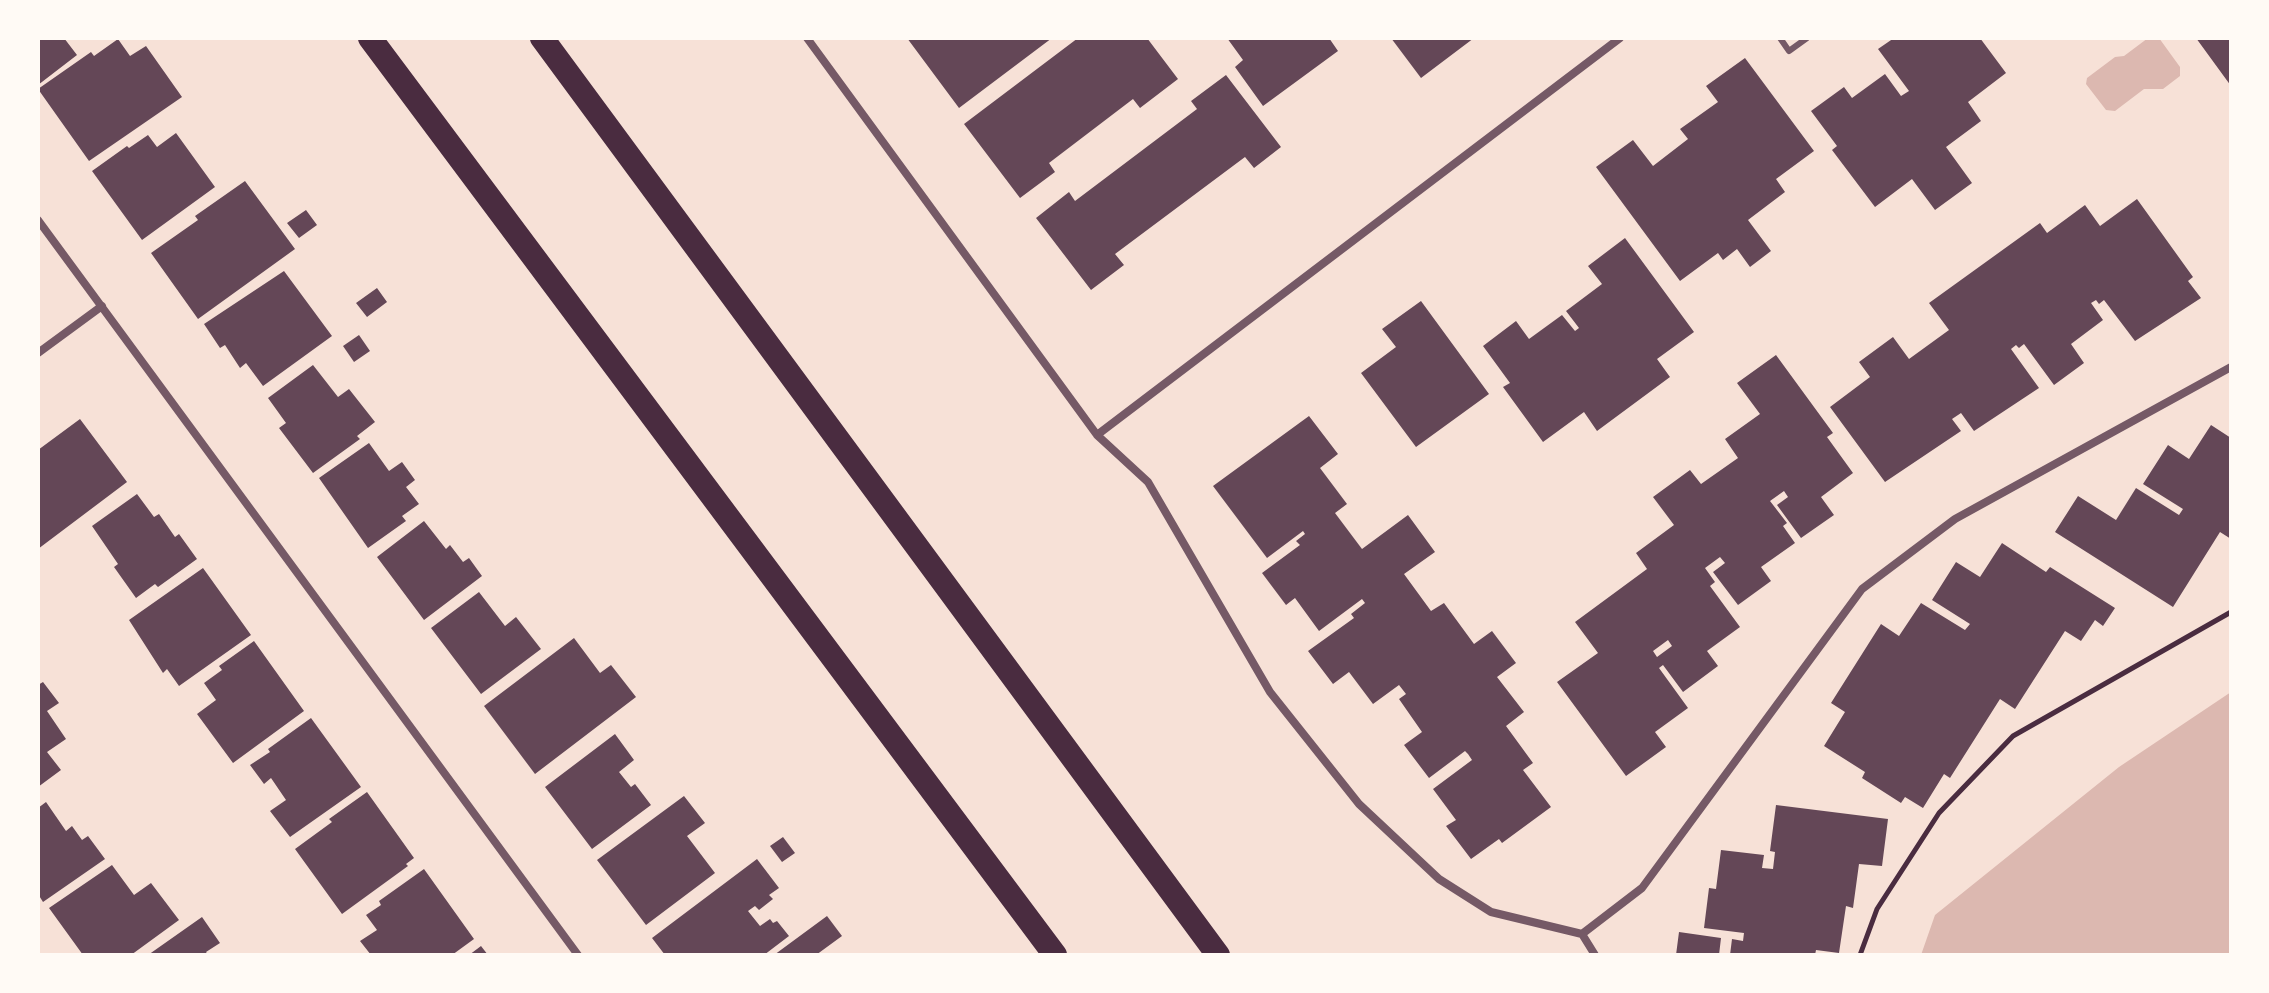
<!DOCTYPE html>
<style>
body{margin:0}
#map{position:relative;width:2269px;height:993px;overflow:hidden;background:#f7e1d7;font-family:"Noto Sans",sans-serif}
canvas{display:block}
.frame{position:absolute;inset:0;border:40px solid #fffaf5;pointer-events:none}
</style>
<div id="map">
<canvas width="2269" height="993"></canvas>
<div class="frame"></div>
</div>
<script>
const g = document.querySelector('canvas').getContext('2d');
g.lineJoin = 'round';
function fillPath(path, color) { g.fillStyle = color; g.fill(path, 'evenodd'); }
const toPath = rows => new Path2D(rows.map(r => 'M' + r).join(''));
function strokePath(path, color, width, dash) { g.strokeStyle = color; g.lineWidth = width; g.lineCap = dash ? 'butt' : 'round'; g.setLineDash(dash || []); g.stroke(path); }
fillPath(toPath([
 [2148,38,2159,38,2180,67,2180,76,2163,89,2144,89,2115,111,2106,110,2086,84,2087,78,2115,57,2124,56],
 [2231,692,2231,955,1921,955,1935,915,2119,767]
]), '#dcb8b0');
fillPath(toPath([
 [38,38,64,38,77,55,38,85],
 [907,38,1052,38,959,108],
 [1078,38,1147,38,1178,79,1140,108,1133,99,1049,163,1055,172,1020,198,964,124],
 [1227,38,1329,38,1338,51,1263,106,1235,67,1243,60],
 [1391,38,1474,38,1421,78],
 [1894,38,1980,38,2006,73,1968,102,1981,121,1946,147,1972,183,1935,210,1912,179,1875,207,1832,150,1837,146,1811,111,1844,87,1852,98,1885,74,1901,96,1909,91,1878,49],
 [2196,38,2231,38,2231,86],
 [118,39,130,56,146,46,182,97,89,161,38,89,91,52,94,56],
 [1745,58,1814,151,1776,179,1785,192,1748,220,1771,251,1750,267,1737,249,1723,260,1718,253,1680,281,1596,167,1633,140,1653,166,1688,139,1680,129,1718,102,1706,86],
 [1226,75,1281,147,1254,168,1245,157,1115,254,1124,265,1091,290,1036,218,1069,192,1075,201,1197,109,1191,101],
 [176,133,215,187,142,240,92,171,127,146,129,148,148,135,157,147],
 [245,181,295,249,198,319,151,253,198,220,195,216],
 [2137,199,2193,277,2188,281,2201,298,2135,341,2104,300,2099,304,2096,300,2091,303,2103,320,2071,344,2084,363,2054,385,2024,344,2019,348,2016,345,2011,349,2039,388,1974,431,1961,413,1952,419,1961,431,1885,482,1830,407,1870,377,1859,362,1893,337,1909,359,1949,330,1929,303,2040,223,2047,233,2085,205,2100,226],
 [306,210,317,225,299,238,287,223],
 [1625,238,1694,332,1657,359,1670,377,1597,431,1584,412,1543,442,1503,387,1510,383,1483,346,1516,321,1529,339,1562,315,1575,331,1579,328,1566,311,1602,284,1588,266],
 [284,271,332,336,263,386,246,363,240,368,225,345,220,348,204,324],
 [377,288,387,302,367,317,356,303],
 [1421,301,1489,394,1416,447,1361,373,1396,347,1382,329],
 [359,335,370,351,354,362,343,346],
 [1776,355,1833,433,1827,437,1853,473,1821,497,1834,515,1801,538,1777,505,1788,497,1784,491,1770,501,1787,523,1783,526,1795,543,1761,567,1771,581,1738,605,1713,572,1725,563,1720,557,1705,568,1715,582,1710,586,1740,627,1707,651,1718,666,1683,692,1663,665,1659,668,1688,708,1655,732,1666,747,1626,776,1557,682,1598,653,1575,622,1647,569,1636,553,1674,525,1653,497,1690,470,1701,484,1738,458,1725,439,1760,414,1737,383],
 [1668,640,1672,646,1657,657,1653,651],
 [313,365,338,397,349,389,375,422,357,436,360,439,313,473,279,428,286,423,268,398],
 [1309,416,1338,454,1320,468,1347,504,1335,513,1362,549,1408,515,1435,552,1404,574,1431,611,1444,603,1474,644,1492,631,1516,663,1497,677,1524,712,1506,726,1533,763,1523,770,1551,807,1502,843,1499,839,1471,859,1446,826,1456,820,1433,789,1472,760,1468,754,1465,751,1429,778,1404,745,1422,732,1399,699,1406,694,1399,685,1373,704,1349,672,1333,684,1308,651,1354,618,1351,614,1365,603,1362,599,1319,631,1295,598,1286,605,1262,573,1300,545,1296,541,1305,534,1303,531,1267,558,1213,486],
 [80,419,127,482,38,549,38,450],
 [2211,425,2231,438,2231,539,2220,532,2173,607,2055,532,2078,496,2116,520,2136,488,2179,515,2183,509,2143,484,2168,445,2189,459],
 [369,443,389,471,402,462,415,480,406,487,419,504,402,516,406,521,368,548,319,478],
 [137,494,154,517,159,514,175,537,179,534,197,559,158,587,155,584,136,598,114,567,118,564,92,526],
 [424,521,446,549,450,545,463,562,469,558,482,576,424,620,377,557],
 [2002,543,2046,572,2050,567,2115,608,2103,626,2095,620,2081,641,2065,631,2015,709,2000,699,1950,778,1944,774,1923,808,1905,797,1901,803,1862,778,1865,772,1824,746,1845,712,1831,703,1881,624,1899,636,1921,603,1965,630,1970,624,1932,600,1956,562,1980,577],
 [203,568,251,635,179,686,167,669,163,673,129,620],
 [479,592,505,626,516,617,541,649,481,694,431,628],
 [574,638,600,673,611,665,636,697,535,774,484,706],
 [254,641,304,711,233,763,197,714,216,700,204,683,222,670,219,666],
 [43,682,59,703,47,711,66,739,47,752,61,770,38,787,38,685],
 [311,718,361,787,290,837,270,811,286,800,271,778,264,784,250,765,270,752,268,749],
 [615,734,634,760,619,772,631,787,635,784,651,805,592,849,545,787],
 [367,792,414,858,406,864,408,866,342,914,295,849,332,822,329,819],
 [684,796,705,823,687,836,715,873,646,925,597,860],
 [46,802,66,831,72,826,82,840,88,836,105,859,43,902,38,894,38,808],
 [1776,805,1888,819,1882,866,1859,864,1853,908,1846,906,1839,953,1816,950,1815,955,1730,955,1732,939,1743,941,1744,933,1704,928,1709,888,1716,889,1721,850,1764,855,1762,868,1773,869,1775,852,1770,851],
 [783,837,795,853,782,862,770,846],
 [757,859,779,888,769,895,773,899,759,910,755,906,748,911,760,926,770,919,773,923,777,921,789,936,764,955,665,955,652,938],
 [112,865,134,895,151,883,179,920,131,955,83,955,49,908],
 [424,869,474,939,452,955,371,955,360,941,377,930,366,915,381,905,379,901],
 [827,916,842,936,816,955,774,955],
 [202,917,220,943,206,952,208,955,148,955],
 [1679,932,1721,938,1719,955,1676,955],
 [481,946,488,955,469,955]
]), '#644757');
strokePath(toPath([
 [1860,955,1877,909,1939,813,2013,736,2231,612]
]), '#4a2c40', 5);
strokePath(toPath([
 [1780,38,1789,51,1807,38]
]), '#755966', 6);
strokePath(toPath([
 [807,38,1097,435,1148,482,1270,692,1359,804,1439,879,1491,912,1582,934,1595,955],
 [38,220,578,955],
 [38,353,102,306],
 [1097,435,1620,38],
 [1582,934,1642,888,1862,589,1955,519,2231,367]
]), '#755966', 8);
strokePath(toPath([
 [370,38,1055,955],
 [542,38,1218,955]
]), '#4a2c40', 24);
</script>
